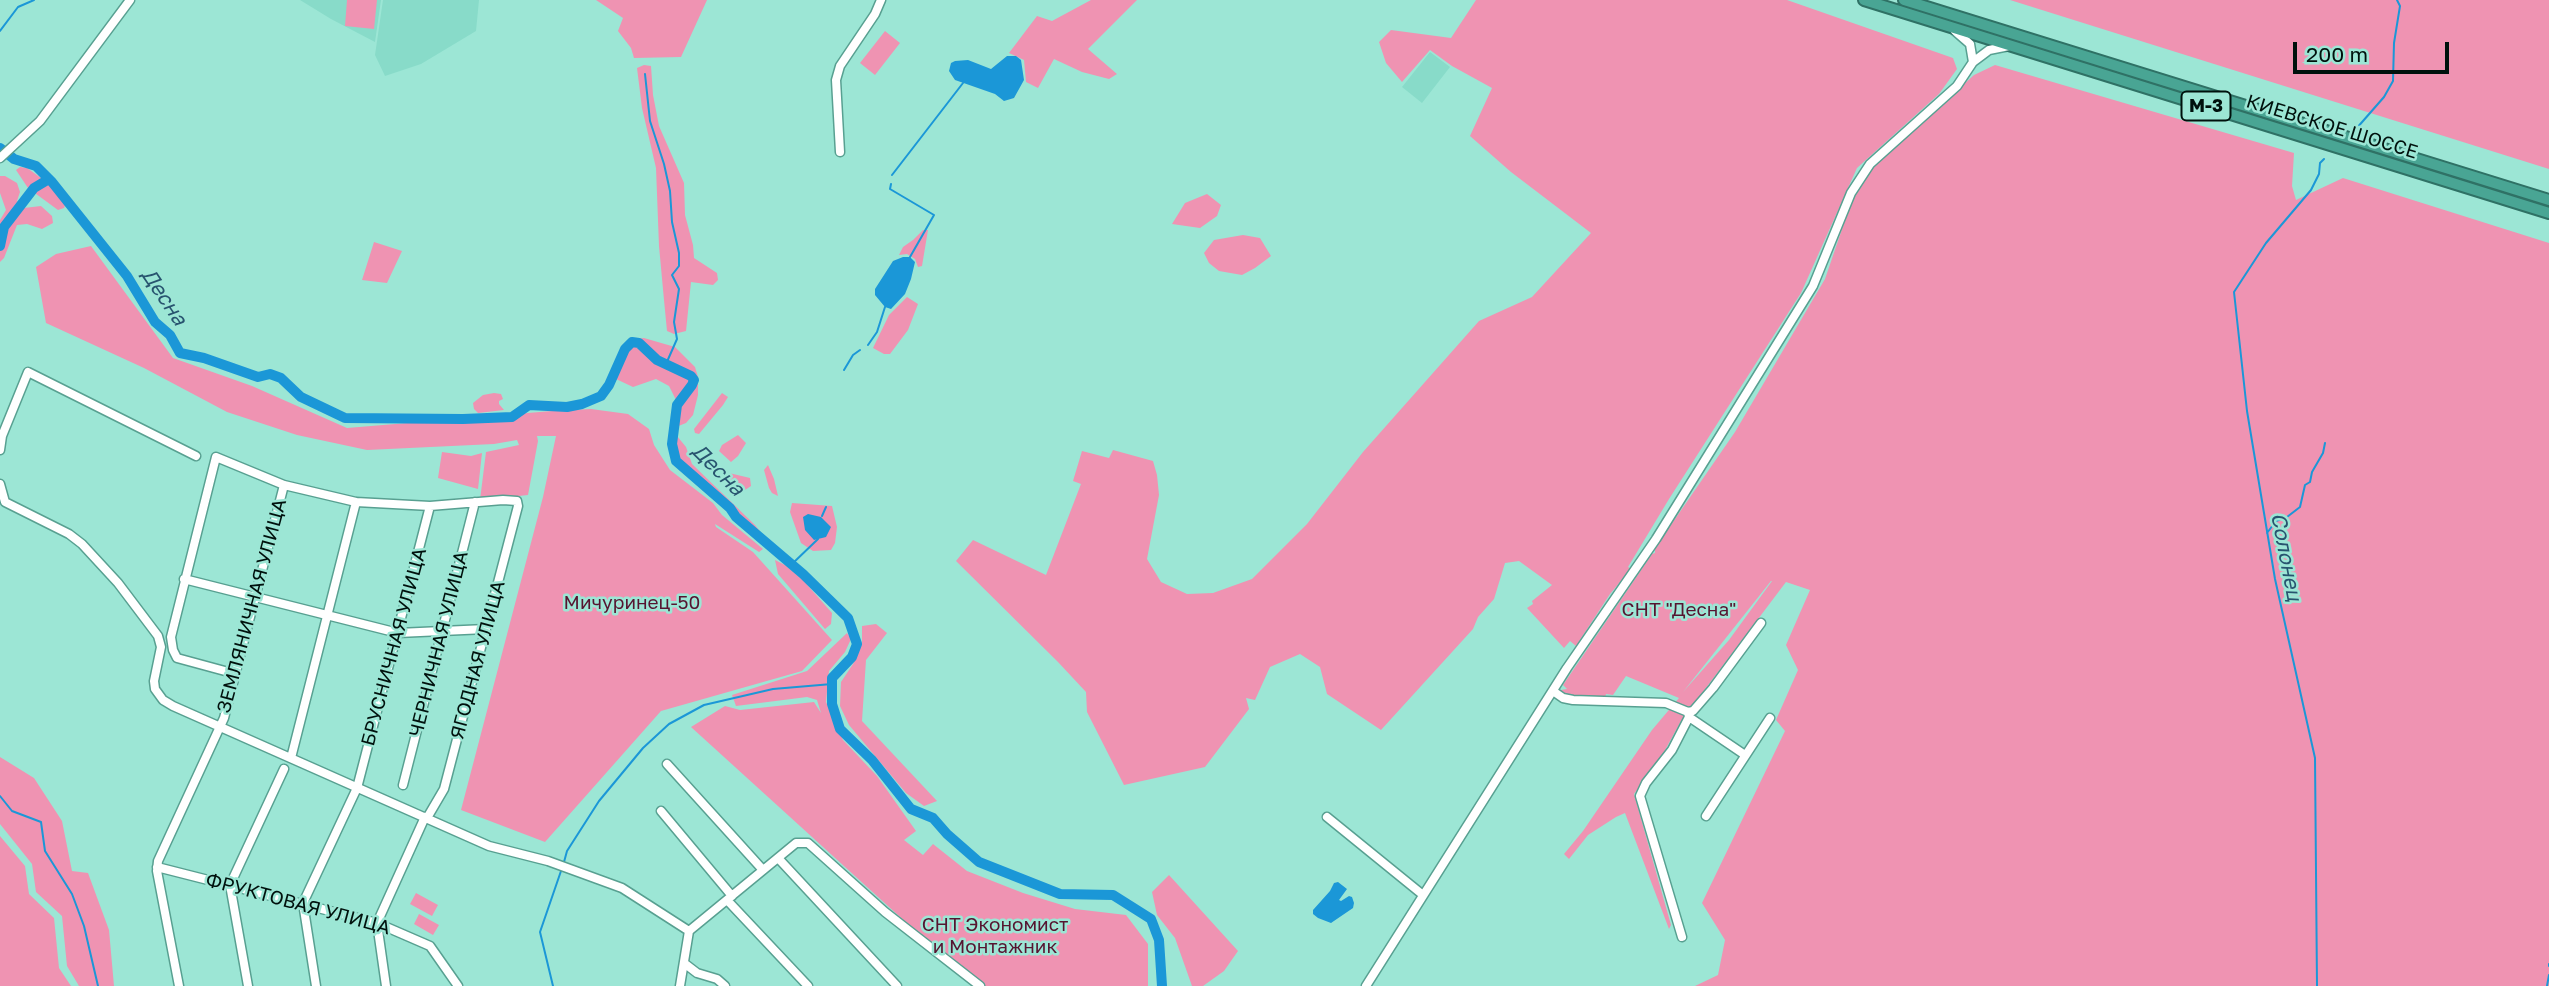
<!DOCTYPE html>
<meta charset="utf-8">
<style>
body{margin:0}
#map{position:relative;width:2549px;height:986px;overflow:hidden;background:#9ce6d5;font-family:"Golos Text",sans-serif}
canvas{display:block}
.scale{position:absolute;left:2293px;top:42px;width:156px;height:32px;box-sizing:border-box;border:4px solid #00110d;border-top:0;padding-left:9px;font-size:21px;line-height:24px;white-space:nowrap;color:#00110d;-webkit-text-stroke:5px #9ce6d5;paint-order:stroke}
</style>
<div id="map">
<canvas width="2549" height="986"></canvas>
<div class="scale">200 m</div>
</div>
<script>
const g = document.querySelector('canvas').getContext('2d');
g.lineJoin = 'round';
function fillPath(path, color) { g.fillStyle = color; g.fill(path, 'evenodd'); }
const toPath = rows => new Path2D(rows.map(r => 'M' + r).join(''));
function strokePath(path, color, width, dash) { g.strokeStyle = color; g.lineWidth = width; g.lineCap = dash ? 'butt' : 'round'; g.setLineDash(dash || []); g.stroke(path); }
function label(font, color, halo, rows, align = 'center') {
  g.font = font + ' "Golos Text",sans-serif'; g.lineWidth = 5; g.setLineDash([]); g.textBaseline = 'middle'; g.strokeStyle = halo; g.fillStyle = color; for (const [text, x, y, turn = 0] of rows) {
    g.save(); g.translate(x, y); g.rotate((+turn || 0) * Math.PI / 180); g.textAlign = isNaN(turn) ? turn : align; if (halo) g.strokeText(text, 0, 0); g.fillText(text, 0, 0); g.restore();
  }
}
fillPath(toPath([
 [300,0,381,0,375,42,331,19],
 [383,0,479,0,476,31,421,64,385,76,375,55],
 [1430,52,1450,67,1422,103,1402,87]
]), '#88dbc9');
fillPath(toPath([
 [347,0,377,0,374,29,345,26],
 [596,0,707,0,681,57,634,58,631,48,618,31,623,18],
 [1091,0,1137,0,1088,49,1117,74,1109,79,1082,72,1054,59,1038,88,1026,82,1024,60,1009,53,1037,16,1052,21],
 [1476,0,1787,0,1953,58,1957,69,1939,94,1857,168,1801,293,1669,499,1628,567,1631,569,1610,594,1576,646,1570,641,1564,648,1527,608,1533,604,1532,601,1552,585,1519,561,1505,563,1494,599,1478,617,1473,629,1381,730,1327,694,1320,667,1300,654,1270,667,1255,700,1246,698,1249,709,1205,767,1124,785,1087,712,1086,692,1058,662,956,561,973,540,1046,575,1081,484,1073,481,1082,451,1109,458,1113,450,1153,461,1157,475,1159,495,1147,559,1161,582,1187,594,1213,593,1252,579,1307,524,1363,452,1479,321,1532,297,1591,233,1511,172,1470,136,1492,88,1452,66,1430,50,1402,82,1386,63,1379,42,1391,30,1451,38],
 [2010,0,2549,0,2549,169],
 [885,31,900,43,875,75,860,63],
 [644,65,651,66,653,95,659,126,684,183,685,215,693,245,694,258,717,273,718,280,713,285,691,282,686,331,674,334,667,331,664,300,659,246,656,168,642,108,637,68],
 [1995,65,2294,153,2292,186,2296,200,2343,178,2549,243,2549,986,1695,986,1718,975,1725,940,1702,903,1785,731,1776,720,1798,670,1786,645,1810,590,1786,582,1681,721,1664,752,1634,794,1671,925,1669,929,1625,813,1616,817,1588,835,1569,859,1564,854,1583,831,1652,730,1679,698,1626,676,1613,695,1606,694,1605,698,1562,694,1561,690,1567,689,1563,685,1652,554,1655,553,1655,548,1735,432,1825,279,1854,194,1873,167,1974,75],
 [1772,581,1729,640,1683,692,1771,581],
 [20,167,27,168,51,185,66,203,64,208,58,210,28,188,16,170],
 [0,176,5,176,17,183,20,192,17,201,24,208,41,206,52,216,53,223,42,229,27,224,17,225,4,258,0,262,0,220,6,210,0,193],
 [1207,194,1221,205,1217,216,1200,228,1172,224,1185,203],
 [923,230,928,230,922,266,918,267,915,259,907,254,899,255,903,247,913,240],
 [1243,235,1260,238,1271,256,1255,268,1242,275,1219,271,1209,263,1204,253,1214,240],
 [374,242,402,251,387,283,362,280],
 [91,246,173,358,252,386,347,428,552,411,591,409,628,414,649,429,654,445,670,470,713,503,722,515,763,549,759,552,715,524,716,527,753,552,832,640,802,671,661,711,545,842,461,810,543,497,556,436,537,436,538,441,528,495,480,500,486,452,519,445,517,440,494,444,367,450,297,435,227,412,144,368,46,323,36,267,56,254],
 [907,297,918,304,908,330,890,354,884,354,873,348,889,315],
 [644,338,675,347,695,367,698,377,698,395,693,415,686,423,676,427,679,406,669,386,656,379,633,387,616,379,632,343,636,339],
 [494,393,501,394,503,399,499,401,499,404,504,410,478,413,474,409,473,403,483,395],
 [722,393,728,397,723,405,699,434,695,433,694,429],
 [738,435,746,443,738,456,731,462,719,451,722,445],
 [677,436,686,447,692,464,755,525,765,538,764,543,753,535,731,506,677,460,674,445],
 [442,452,471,456,482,453,478,489,438,478],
 [768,465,774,479,778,496,772,493,769,488,764,470],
 [729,473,750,478,751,486,745,490,732,490,725,483,725,478],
 [792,503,832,506,837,527,835,543,831,550,813,551,801,543,790,512],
 [775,560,785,565,803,580,832,613,831,624,825,629,778,574],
 [876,624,887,633,866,660,862,721,937,801,924,806,906,793,849,725,840,706,841,682,853,664,862,644,862,626],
 [847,633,851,639,845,652,829,671,826,702,843,740,877,776,916,831,904,840,923,855,933,844,967,871,1023,893,1075,909,1126,915,1148,944,1148,986,976,986,691,727,725,706,740,710,814,702,821,713,817,700,807,697,736,706,732,695,807,671],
 [0,757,34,778,62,821,72,871,88,873,109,930,114,986,79,986,67,966,62,916,36,892,32,864,0,824],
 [0,836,25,866,29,894,54,918,59,968,71,986,0,986],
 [1169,875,1238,951,1224,971,1203,986,1192,986,1175,938,1157,915,1152,892],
 [416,893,438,905,432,916,410,904],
 [419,914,439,925,433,935,414,924]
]), '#ef93b2');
fillPath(toPath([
 [1007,56,1016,56,1021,60,1024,80,1014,98,1004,101,995,94,955,80,949,71,951,63,955,61,968,60,991,69],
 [903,257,910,257,915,262,911,279,905,294,891,309,885,307,875,295,875,289,893,261],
 [808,514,821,517,831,527,826,537,814,540,805,530,803,517],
 [1338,882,1347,889,1339,900,1341,901,1349,896,1352,897,1354,903,1353,908,1331,923,1318,918,1313,914,1313,910,1330,891,1334,883]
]), '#1b97d7');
strokePath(toPath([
 [0,31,18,7,34,0],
 [645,74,650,121,664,164,670,191,672,222,679,253,679,266,672,275,679,289,674,322,677,339,666,364],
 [2356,129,2384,97,2393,81,2394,43,2400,6,2397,0],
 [892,175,963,83],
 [891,184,890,189,934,215,910,257],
 [868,345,877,332,885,307],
 [844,370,853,355,860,350],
 [822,516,826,507],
 [2267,533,2276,521,2287,517,2300,507,2305,485,2310,482,2312,472,2323,453,2325,443],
 [792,564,818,539],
 [0,796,12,811,41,822,45,851,72,894,84,926,98,986],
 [564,862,567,851,599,801,643,748,669,724,704,705,773,689,832,684],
 [2549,964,2549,966],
 [553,986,540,932,561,871],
 [2317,986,2315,758,2275,579,2247,411,2234,292,2266,243,2311,190,2319,174,2320,163,2324,159],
 [2547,986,2549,975]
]), '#1b97d7', 2);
strokePath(toPath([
 [0,148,14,159,36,166,52,182,127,276,155,322,170,335,180,353,204,358,258,377,270,374,281,378,301,397,345,418,463,419,512,417,529,405,567,407,582,404,601,396,609,385,625,349,632,342,639,343,657,360,691,376,694,380,692,385,677,405,672,444,676,461,730,508,736,517,803,574,848,618,857,644,852,657,832,678,832,704,840,729,872,760,911,809,933,818,947,834,979,862,1060,894,1113,895,1151,919,1159,940,1162,986],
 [0,246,4,227,34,188,49,179]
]), '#1b97d7', 10);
const minor = toPath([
 [1955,31,1970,44,1973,62],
 [840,152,836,80,840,66,875,14,881,0],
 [0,158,40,121,130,0],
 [0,450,2,436,28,372,196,456],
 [0,484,5,502,69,534,82,544,118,583,158,636,161,647,154,681,155,689,163,700,173,706,489,846,548,861,622,888,689,931],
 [184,579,398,633,486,629],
 [236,674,177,658,173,650,171,637,216,457,284,485,356,502,430,506,503,500,517,501,518,506,444,789,427,818],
 [1553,691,1563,698,1573,700,1666,703,1688,712],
 [1688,712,1693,711,1713,688,1761,623],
 [1689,717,1745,755],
 [291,758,356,502],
 [667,764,763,870],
 [403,785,475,502],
 [661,811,732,896],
 [1706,816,1770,718],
 [1327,817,1423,895],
 [778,858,897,986],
 [157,867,377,923,430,946,458,986],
 [727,900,808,986],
 [1682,937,1640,796,1646,783,1672,750,1689,717,1688,712],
 [684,963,697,973,717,979,725,986],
 [179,986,157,871,158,861,224,718,284,485],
 [248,986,230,885,284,769],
 [316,986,303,903,357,788,430,506],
 [386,986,377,923,425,817],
 [680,986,689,931,796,843,808,843,885,912,980,986],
 [1366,986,1567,668,1656,539,1813,286,1851,193,1870,164,1957,86,1973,62,1989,50,2009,46]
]);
const highway = toPath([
 [1864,0,2549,213],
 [1904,0,2549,200]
]);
strokePath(minor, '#58a091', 11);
strokePath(highway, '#2f7165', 14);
strokePath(minor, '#fff', 8);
strokePath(highway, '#49a594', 10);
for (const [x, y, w] of [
 [2206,106,49]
]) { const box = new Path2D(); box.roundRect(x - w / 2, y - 14.5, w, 29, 5); g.fillStyle = '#9ce6d5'; g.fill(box); strokePath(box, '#00110d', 2); }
label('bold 18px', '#00110d', null, [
 ["М-3",2206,106]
]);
label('19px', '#00110d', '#9ce6d5', [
 ["КИЕВСКОЕ ШОССЕ",2332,127,17],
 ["ЗЕМЛЯНИЧНАЯ УЛИЦА",252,606,-75],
 ["ЧЕРНИЧНАЯ УЛИЦА",439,644,-76],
 ["БРУСНИЧНАЯ УЛИЦА",394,647,-75],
 ["ЯГОДНАЯ УЛИЦА",478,660,-75],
 ["ФРУКТОВАЯ УЛИЦА",298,904,15]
]);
label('19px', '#561430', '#9ce6d5', [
 ["Мичуринец-50",632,603],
 ["СНТ \"Десна\"",1679,610],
 ["СНТ Экономист",995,925],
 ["и Монтажник",995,947]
]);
label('italic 21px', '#28546f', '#9ce6d5', [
 ["Десна",164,297,56],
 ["Десна",718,470,45],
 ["Солонец",2286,557,79]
]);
</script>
